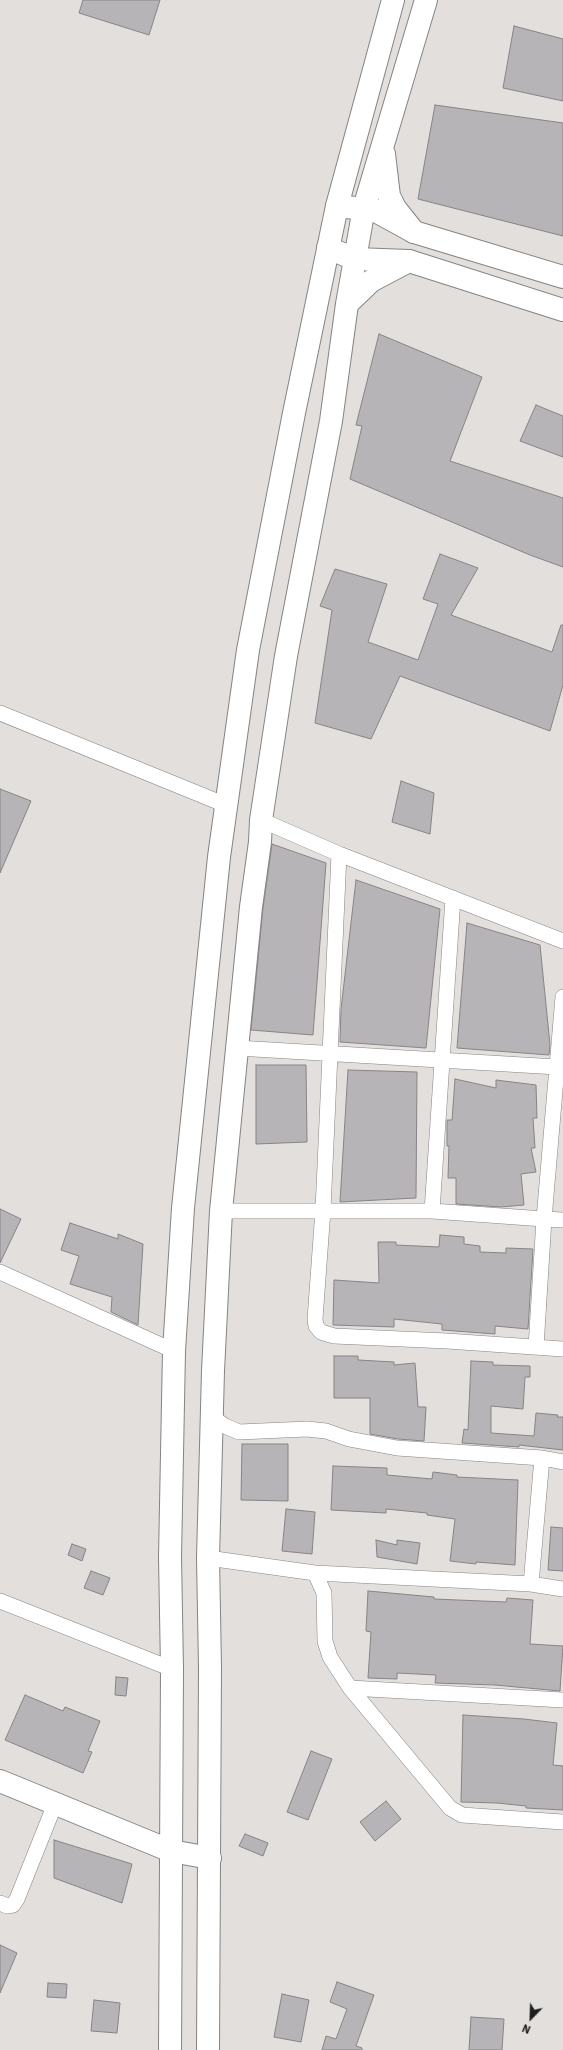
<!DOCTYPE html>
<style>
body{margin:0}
#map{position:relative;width:563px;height:2050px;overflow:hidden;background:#e2dfdd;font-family:"IBM Plex Sans",sans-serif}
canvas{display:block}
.north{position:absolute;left:511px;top:1998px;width:40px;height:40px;-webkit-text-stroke:3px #e2dfdd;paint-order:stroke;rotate:203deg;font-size:11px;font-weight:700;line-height:16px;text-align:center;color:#1f1e1e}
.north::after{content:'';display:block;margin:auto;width:14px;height:18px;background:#1f1e1e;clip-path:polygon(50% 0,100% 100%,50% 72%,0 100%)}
</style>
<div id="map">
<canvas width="563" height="2050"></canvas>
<div class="north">N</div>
</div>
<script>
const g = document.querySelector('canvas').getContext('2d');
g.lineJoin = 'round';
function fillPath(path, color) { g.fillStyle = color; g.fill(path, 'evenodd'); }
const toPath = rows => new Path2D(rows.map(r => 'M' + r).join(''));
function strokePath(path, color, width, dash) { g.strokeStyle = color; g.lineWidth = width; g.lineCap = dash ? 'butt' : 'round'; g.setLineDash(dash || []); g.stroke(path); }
const building = toPath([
 [83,0,160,0,149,35,79,13,83,0],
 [514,26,563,39,563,101,503,88,514,26],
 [435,105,563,123,563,236,418,199,435,105],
 [379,334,482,377,450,461,563,498,563,567,530,555,350,479,362,426,356,425,379,334],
 [536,405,563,416,563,457,520,441,536,405],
 [440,554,478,568,451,615,552,652,561,625,563,625,563,685,550,731,400,676,371,739,315,723,332,610,320,606,335,569,387,584,368,642,418,660,438,604,423,599,440,554],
 [401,781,434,793,430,834,392,822,401,781],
 [0,789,31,801,0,873,0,789],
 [272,844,326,863,313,1035,251,1030,263,908,272,844],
 [356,880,440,909,426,1048,340,1042,341,1009,356,880],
 [467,923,540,945,550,1045,549,1055,457,1048,467,923],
 [256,1065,306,1065,307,1142,256,1144,256,1065],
 [348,1070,417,1072,416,1198,340,1202,348,1070],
 [455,1079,496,1088,496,1080,536,1085,537,1118,533,1118,535,1148,531,1148,536,1172,521,1174,524,1205,501,1207,456,1204,456,1178,448,1178,449,1146,447,1146,447,1120,452,1120,455,1079],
 [0,1209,21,1219,0,1263,0,1209],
 [70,1223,118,1239,118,1234,143,1244,138,1325,111,1312,112,1297,70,1284,79,1256,61,1250,70,1223],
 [440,1235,464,1237,464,1244,480,1246,480,1252,506,1253,506,1248,533,1249,528,1329,495,1326,495,1334,442,1330,442,1324,394,1319,394,1327,333,1325,334,1280,379,1283,378,1242,396,1242,396,1245,439,1247,440,1235],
 [334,1356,358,1356,358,1360,394,1362,394,1365,415,1363,418,1407,426,1407,424,1441,398,1439,370,1434,370,1398,334,1398,334,1356],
 [471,1361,493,1362,493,1365,530,1366,530,1377,525,1377,523,1409,491,1406,491,1433,534,1436,536,1413,558,1415,557,1417,563,1417,563,1450,519,1445,519,1447,462,1443,464,1429,468,1430,471,1361],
 [242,1444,288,1444,288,1501,241,1500,242,1444],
 [333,1466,387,1468,387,1475,432,1479,433,1472,457,1475,457,1477,518,1480,515,1565,476,1562,476,1564,450,1561,455,1519,427,1515,427,1513,386,1509,386,1513,331,1510,333,1466],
 [286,1509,315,1512,312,1554,282,1551,286,1509],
 [551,1527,563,1528,563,1571,548,1570,551,1527],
 [376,1540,397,1545,397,1540,420,1543,417,1564,377,1557,376,1540],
 [72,1544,86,1549,82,1561,68,1555,72,1544],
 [91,1571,110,1578,103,1595,84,1588,91,1571],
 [368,1591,434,1597,434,1599,506,1602,507,1598,533,1600,530,1644,563,1646,560,1691,495,1685,435,1683,436,1675,397,1673,397,1679,368,1678,371,1632,366,1631,368,1591],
 [116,1677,128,1678,126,1696,115,1695,116,1677],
 [25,1695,63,1711,65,1707,100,1721,88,1751,92,1752,83,1773,5,1740,25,1695],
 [463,1715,524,1719,557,1723,553,1765,563,1766,563,1810,526,1808,526,1806,497,1803,461,1802,463,1715],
 [311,1751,332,1759,308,1820,287,1812,311,1751],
 [386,1801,401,1819,375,1841,360,1822,386,1801],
 [245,1834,268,1843,263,1856,239,1846,245,1834],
 [54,1840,132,1864,122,1903,54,1878,54,1840],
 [0,1945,17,1953,0,1993,0,1945],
 [337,1982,374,1995,356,2046,362,2048,362,2050,322,2050,326,2036,336,2039,347,2009,330,2002,337,1982],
 [48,1983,67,1984,66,1998,47,1997,48,1983],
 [282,1994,309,2000,301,2042,274,2037,282,1994],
 [94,2000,120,2003,117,2033,91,2031,94,2000],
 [471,2017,504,2019,502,2050,469,2050,471,2017]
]);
fillPath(building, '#b7b4b7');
strokePath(building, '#868486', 1);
const street = toPath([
 [0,713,226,805],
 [261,820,339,854,563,941],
 [339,854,323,1210,315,1319,316,1326,321,1332,334,1336,447,1341,563,1349],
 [237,1048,557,1067],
 [221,1211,432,1211,544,1219,563,997],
 [432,1211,453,898],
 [0,1272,174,1351],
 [536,1347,544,1219,563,1220],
 [211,1416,225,1426,239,1432,307,1429,326,1431,349,1439,397,1448,542,1458,563,1462],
 [208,1558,315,1573,531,1584,563,1589],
 [315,1573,324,1593,325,1641,330,1657,350,1688,450,1808,462,1815,563,1822],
 [531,1584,542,1458],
 [0,1601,172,1669],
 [350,1688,563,1700],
 [0,1903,7,1906,13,1905,17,1899,55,1804]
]);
const secondary = toPath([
 [337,206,374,210,414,232,563,277],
 [328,248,355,259,409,261,563,310],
 [0,1781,171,1851,210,1858]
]);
const primary = toPath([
 [384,154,389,196,395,208,414,232],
 [347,304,371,281,409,261],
 [170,2050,172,1669,170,1557,174,1351,183,1208,219,857,248,650,294,413,337,206,393,0],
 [208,2050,210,1668,208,1558,213,1371,221,1211,251,907,260,842,261,820,286,656,331,421,347,304,364,208,426,0]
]);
strokePath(street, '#868482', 16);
strokePath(secondary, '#868482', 24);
strokePath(primary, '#868482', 24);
strokePath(street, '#fff', 15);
strokePath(secondary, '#fff', 22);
strokePath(primary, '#fff', 22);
</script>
